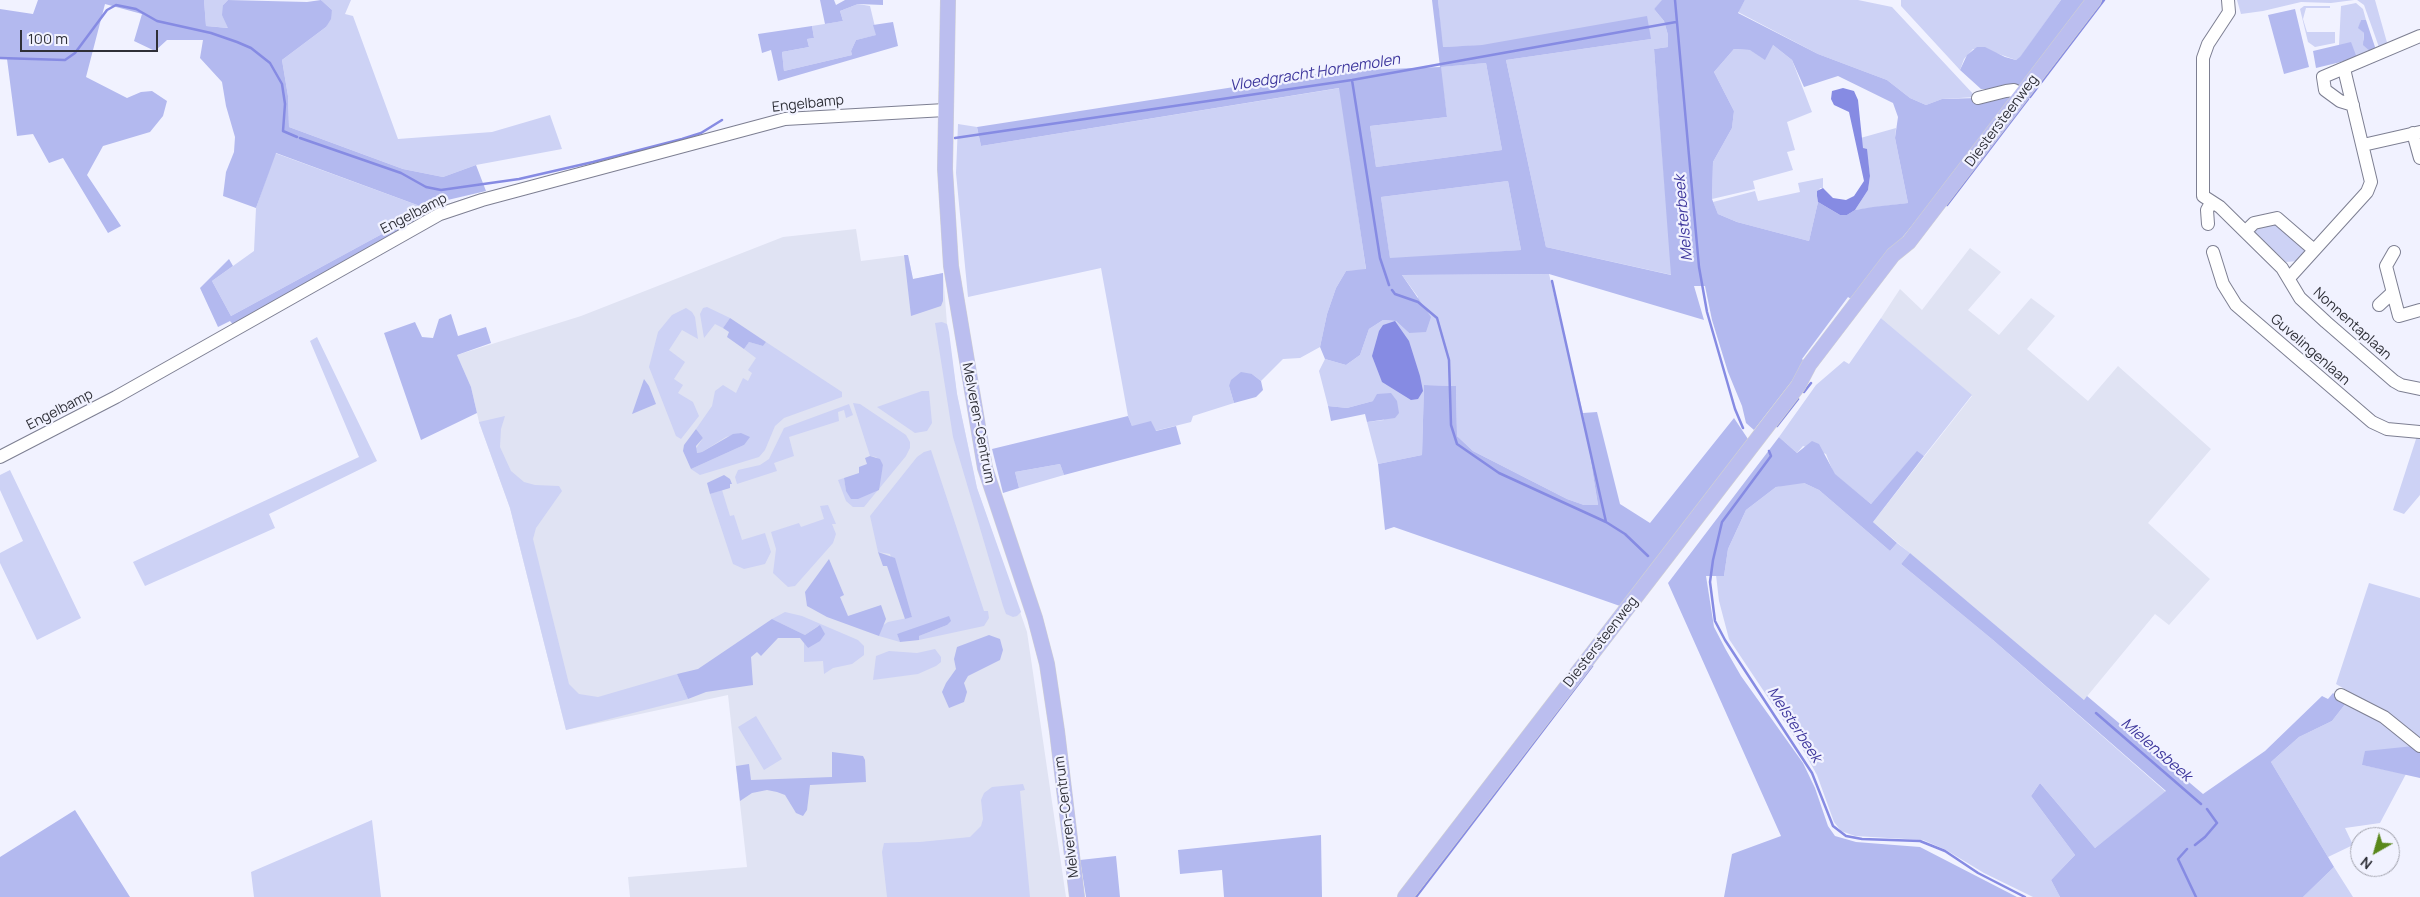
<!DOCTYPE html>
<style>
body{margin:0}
#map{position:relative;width:2420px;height:897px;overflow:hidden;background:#f1f2ff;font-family:Manrope,sans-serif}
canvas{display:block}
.north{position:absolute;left:2350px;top:827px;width:50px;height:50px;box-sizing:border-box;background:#f1f2ff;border:1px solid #a3a4af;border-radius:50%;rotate:218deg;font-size:14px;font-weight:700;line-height:20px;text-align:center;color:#2f3038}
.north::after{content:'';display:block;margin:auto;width:18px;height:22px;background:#59881b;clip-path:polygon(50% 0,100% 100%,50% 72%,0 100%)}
.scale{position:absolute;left:20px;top:30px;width:138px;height:22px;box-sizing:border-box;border:2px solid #2f3038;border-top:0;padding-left:6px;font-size:15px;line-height:18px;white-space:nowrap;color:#2f3038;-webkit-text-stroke:4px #f1f2ff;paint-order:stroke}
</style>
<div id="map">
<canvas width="2420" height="897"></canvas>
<div class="north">N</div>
<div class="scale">100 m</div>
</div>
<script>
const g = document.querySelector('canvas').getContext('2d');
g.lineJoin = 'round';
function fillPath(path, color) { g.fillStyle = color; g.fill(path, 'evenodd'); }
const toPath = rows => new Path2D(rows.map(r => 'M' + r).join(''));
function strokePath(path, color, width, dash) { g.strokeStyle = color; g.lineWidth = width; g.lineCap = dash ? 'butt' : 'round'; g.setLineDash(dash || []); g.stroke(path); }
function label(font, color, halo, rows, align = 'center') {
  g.font = font + ' Manrope,sans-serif'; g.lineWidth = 4.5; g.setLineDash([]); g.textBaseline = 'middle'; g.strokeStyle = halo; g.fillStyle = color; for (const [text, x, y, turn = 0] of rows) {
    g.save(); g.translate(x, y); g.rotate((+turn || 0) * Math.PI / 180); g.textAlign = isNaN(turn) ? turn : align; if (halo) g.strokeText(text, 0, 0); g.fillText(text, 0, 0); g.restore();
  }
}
fillPath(toPath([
 [856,229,861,261,908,255,913,279,943,273,947,324,957,394,977,488,1027,632,1066,897,630,897,628,877,747,867,728,695,566,730,510,508,479,422,471,387,457,355,581,316,783,237],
 [1970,248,2001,272,1968,310,1999,335,2031,298,2055,316,2027,349,2088,401,2118,366,2211,449,2148,523,2210,579,2169,625,2155,614,2084,700,1873,522,1972,396,1881,318,1900,289,1922,310]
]), '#e0e3f3');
fillPath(toPath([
 [204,0,228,0,223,5,229,28,206,26],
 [321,0,351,0,345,14,353,16,398,139,492,132,550,115,562,149,476,165,443,177,403,169,289,127,288,96,282,60,326,27,332,10],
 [1438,0,1663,0,1654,9,1664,21,1668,35,1668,47,1654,49,1672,275,1546,247,1506,60,1651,39,1442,47],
 [1745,0,1858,0,1892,7,1976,97,1942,99,1926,105,1910,98,1887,80,1818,54,1738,12],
 [1901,0,2061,0,2020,58,2016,60,1996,53,1973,49,1964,59,1960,70,1901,6],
 [2237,0,2354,0,2331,3,2301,2,2263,11,2241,14],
 [2357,0,2375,0,2388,46,2380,50,2364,5],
 [2356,3,2363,9,2366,20,2361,20,2359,28,2364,33,2363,40,2371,52,2357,58,2339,45,2341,6],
 [858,4,870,6,877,35,856,40,851,51,852,55,784,71,782,52,809,47,807,39,814,38,812,26,843,21,840,11],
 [2304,6,2330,6,2330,8,2306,8,2303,19,2307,32,2335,32,2335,43,2315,47,2308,42,2300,9],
 [1773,45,1792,60,1812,112,1787,122,1795,150,1787,152,1793,170,1753,181,1755,189,1712,199,1713,162,1732,128,1734,111,1714,72,1734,49,1750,50],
 [1486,63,1502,150,1376,167,1370,126,1447,117,1440,67],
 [1340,88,1366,270,1346,271,1336,288,1327,314,1320,347,1300,358,1283,359,1261,381,1252,374,1229,386,1234,403,1193,416,1191,422,1155,431,1132,426,1128,416,1101,268,968,297,956,173,958,124,977,127,981,146],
 [1896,128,1895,138,1908,203,1855,210,1868,190,1870,176,1868,161,1857,139],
 [275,153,428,209,231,316,212,281,254,251,256,208],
 [1823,178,1823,188,1820,188,1817,196,1818,202,1809,241,1737,222,1718,214,1713,202,1755,191,1758,201,1800,192,1798,183],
 [1508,181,1521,250,1390,259,1381,197],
 [2276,223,2308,250,2298,261,2286,262,2255,233,2255,229],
 [1549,274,1583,413,1598,505,1584,505,1567,499,1473,451,1457,436,1456,386,1424,385,1422,455,1378,464,1367,422,1384,420,1373,401,1347,408,1328,406,1319,371,1325,359,1346,365,1360,355,1369,329,1383,320,1396,321,1409,333,1418,297,1402,275],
 [707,307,730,318,723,328,715,324,704,338,700,314,703,308],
 [686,308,692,312,695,317,698,339,682,330,669,350,685,362,674,379,683,385,678,393,693,402,699,416,681,439,676,436,649,367,658,332,672,315],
 [1881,318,1972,395,1924,456,1917,452,1871,504,1834,474,1826,454,1803,446,1797,453,1779,437,1816,385,1844,361,1849,364],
 [942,322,947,324,949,332,957,394,977,488,1021,612,1017,616,1013,617,1006,614,1003,606,953,437,935,323],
 [317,337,377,461,269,514,275,528,145,586,133,562,359,457,310,341],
 [749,342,763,346,766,342,842,392,842,397,784,418,775,426,765,450,759,457,700,475,691,469,744,445,741,433,726,437,702,452,696,453,695,450,703,438,696,429,712,406,715,391,723,385,736,393,743,378,748,381,752,373,748,370,756,358,744,349],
 [922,391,929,391,932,423,927,431,915,433,877,407],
 [853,403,860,404,906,435,910,442,910,448,906,456,864,507,853,507,846,501,838,480,844,478,846,491,880,478,883,465,876,457,870,456],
 [849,404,853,415,846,418,844,410,838,412,839,421,789,437,794,456,774,463,777,471,737,484,735,477,738,470,760,465,769,459,784,428],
 [505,416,501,429,500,447,511,471,524,482,535,485,559,486,562,491,536,528,533,539,569,684,579,694,598,697,677,674,688,699,566,730,510,508,479,422],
 [2417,436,2420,436,2420,495,2404,514,2393,510],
 [931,450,984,611,988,611,989,618,984,626,919,640,919,636,947,625,897,634,900,642,879,636,882,626,888,622,912,617,890,554,878,552,870,516,917,457,924,452],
 [1060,464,1064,475,1019,488,1015,472],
 [10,470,81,618,37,640,0,563,0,553,23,541,0,490,0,475],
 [1793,483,1804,483,1819,490,1890,551,1897,543,1910,553,1901,564,1993,640,2166,792,2095,848,2040,783,2031,796,2075,855,2051,880,2060,897,2033,897,1984,873,1946,850,1923,840,1855,836,1841,831,1834,822,1817,775,1803,750,1729,639,1719,601,1716,575,1724,576,1728,549,1746,510,1776,487],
 [722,490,730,516,734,515,742,540,765,533,771,552,765,564,744,569,733,564,710,494],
 [828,505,836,524,832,524,836,534,833,543,795,586,788,587,773,573,776,549,771,532,799,523,801,527,824,519,820,506],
 [2369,583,2420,598,2420,740,2372,705,2336,684],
 [785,612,802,616,858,640,864,646,864,655,852,664,833,668,824,674,823,661,804,662,804,643,808,648,818,626,805,635,772,619],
 [935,649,941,657,941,662,936,666,918,674,873,680,876,656,889,651,917,653],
 [2346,703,2362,709,2414,746,2362,765,2406,774,2380,823,2345,828,2353,845,2328,857,2271,762,2299,737,2332,721],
 [756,716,782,759,764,770,738,727],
 [1023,784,1025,790,1020,791,1030,897,887,897,882,852,884,843,920,842,970,837,981,826,983,819,981,800,984,793,992,787],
 [372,820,381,897,254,897,251,872],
 [2334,867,2353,897,2303,897]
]), '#cdd2f5');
fillPath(toPath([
 [38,0,204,0,206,26,228,28,222,15,223,5,228,0,307,2,321,0,332,10,331,19,326,27,282,60,288,96,289,127,403,169,443,177,476,165,486,191,439,202,437,212,235,327,230,321,218,327,200,288,229,259,233,266,212,281,231,316,428,209,276,153,256,208,223,196,226,172,234,152,235,137,226,106,222,82,200,58,203,40,167,40,155,51,134,41,142,14,105,4,86,77,127,98,141,92,152,91,167,101,163,116,150,132,103,146,87,175,121,226,108,233,63,158,49,163,33,134,17,136,7,59,0,59,0,9,33,14],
 [820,0,834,0,836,5,845,0,883,0,883,5,858,4,840,11,843,21,825,24],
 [1432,0,1438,0,1443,47,1482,45,1647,16,1651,39,1506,60,1546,247,1671,275,1654,49,1668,47,1668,35,1664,21,1654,9,1662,0,1745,0,1738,13,1818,54,1887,80,1910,98,1926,105,1942,99,2013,97,1928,207,1885,258,1854,301,1848,297,1802,359,1806,363,1754,430,1746,423,1742,406,1728,372,1712,320,1705,286,1694,286,1704,320,1549,274,1402,275,1431,317,1426,332,1409,333,1396,321,1383,320,1369,329,1360,355,1346,365,1325,359,1320,347,1327,314,1336,288,1346,271,1366,269,1339,88,981,146,977,127,1337,71,1440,67],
 [1773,45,1792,60,1804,87,1838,76,1893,103,1898,117,1895,138,1908,203,1873,207,1855,210,1847,215,1840,215,1818,202,1809,241,1737,222,1718,214,1712,199,1713,162,1732,128,1734,111,1714,72,1734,49,1750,50,1765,60],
 [1486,63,1502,150,1376,167,1370,126,1447,117,1441,67],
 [1508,181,1521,250,1390,258,1381,197],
 [2061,0,2087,0,2025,82,2015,89,1981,89,1960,70,1967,55,1977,47,1985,47,2005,57,2016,60,2020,57],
 [2295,9,2309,67,2284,74,2268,15],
 [2361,20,2366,20,2376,50,2371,52,2363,45,2364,33,2358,28],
 [893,22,898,46,778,81,771,50,762,53,758,34,812,26,814,38,807,39,809,47,782,52,784,71,852,55,851,51,856,40,876,35,873,25],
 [2351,42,2357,58,2316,68,2313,51],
 [904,255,908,255,913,279,943,273,943,301,941,306,911,316],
 [451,314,458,336,486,327,491,343,457,355,471,387,477,413,421,440,384,333,415,322,422,337,433,338,439,319],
 [730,318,766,342,763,346,749,342,744,349,727,337,729,332,723,328],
 [1241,372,1252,374,1261,381,1263,390,1256,397,1234,403,1229,386,1231,380],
 [644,379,649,386,656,404,632,414],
 [1424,385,1456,386,1457,436,1473,451,1567,499,1584,505,1598,505,1583,413,1597,412,1620,504,1650,523,1734,418,1748,439,1620,606,1394,527,1385,530,1378,464,1422,455],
 [1391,393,1397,401,1399,413,1395,418,1367,422,1365,414,1331,421,1328,406,1347,408,1373,401,1377,394],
 [1128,416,1132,426,1151,421,1156,431,1176,426,1181,444,1064,475,1060,464,1015,472,1019,488,1003,493,992,449],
 [696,429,703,438,696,446,697,453,702,452,733,434,741,433,750,437,744,445,691,469,683,451,684,445],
 [1779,437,1797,453,1812,441,1819,444,1835,474,1871,504,1917,451,1924,456,1873,522,1897,543,1890,551,1819,490,1804,483,1776,487,1746,510,1728,549,1724,576,1706,576,1714,627,1726,650,1741,676,1803,763,1815,788,1828,826,1835,836,1856,842,1920,847,2017,897,1724,897,1732,854,1781,836,1668,583],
 [870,456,880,459,883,465,879,490,858,499,851,499,846,491,844,478,859,473,859,467,867,464,865,458],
 [724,475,730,479,732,484,730,484,730,488,710,494,707,483],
 [878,552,895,558,912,617,905,619,887,566,883,566],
 [1910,553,2084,700,2087,696,2203,794,2265,751,2322,696,2328,699,2333,693,2346,703,2332,721,2299,737,2271,762,2334,867,2303,897,2060,897,2051,880,2075,855,2031,796,2040,783,2095,848,2166,791,1993,640,1901,564],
 [829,559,844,595,840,597,848,616,881,605,886,619,879,636,827,617,807,606,805,592],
 [949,616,951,621,947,625,919,636,919,640,900,642,897,634],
 [772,619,805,635,820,625,825,634,820,641,808,648,800,638,778,638,761,656,757,652,751,657,753,685,706,692,688,699,677,674,698,669],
 [989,635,1000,639,1003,650,1000,660,968,676,964,683,967,692,964,702,949,708,942,692,946,683,956,669,954,659,957,647],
 [2414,746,2420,751,2420,778,2362,765,2365,751],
 [832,752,863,756,865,760,866,782,810,785,807,810,803,816,796,813,785,795,777,792,767,790,752,793,740,801,736,766,749,764,751,780,832,777],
 [75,810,130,897,0,897,0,857],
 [1321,835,1322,897,1224,897,1222,870,1180,874,1178,850],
 [1116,856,1120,897,1086,897,1080,860]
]), '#b3b9ef');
fillPath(toPath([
 [1843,88,1854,91,1858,100,1863,148,1867,149,1870,176,1868,190,1855,210,1847,215,1840,215,1818,202,1817,196,1817,191,1823,188,1833,198,1846,200,1854,196,1864,181,1849,112,1834,105,1831,99,1832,91],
 [1395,321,1409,341,1420,376,1423,391,1418,399,1411,400,1382,382,1372,356,1379,331,1383,325]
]), '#868be3');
strokePath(toPath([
 [1675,0,1699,267,1707,312,1735,409,1743,428],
 [0,58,65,60,75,53,107,10,116,5,136,9,157,21,211,33,237,42,251,48,270,63,282,84,285,104,283,131,297,137],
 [1352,80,1380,258,1389,285],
 [2030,97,2104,0],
 [300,138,401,173,426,187,441,190,519,179,593,162,682,139,701,133,722,120],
 [955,138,1352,80,1676,22],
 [1947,205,2028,99],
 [1552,281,1606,522],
 [1392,290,1395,294,1418,302,1437,318,1449,360,1451,425,1457,444,1499,473,1606,522,1625,534,1648,556],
 [1804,392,1811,383],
 [1777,426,1798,399],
 [1769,451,1771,456,1722,522,1713,560,1710,582,1715,621,1725,640,1812,773,1833,826,1846,836,1862,839,1920,841,1945,851,1978,873,2025,897],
 [2096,713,2201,804],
 [2195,845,2205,837,2217,823,2207,809],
 [2187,849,2178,859,2196,897],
 [1416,897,1592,666]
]), '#868be3', 2.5);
const minor = toPath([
 [2228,0,2229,12,2208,44,2203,58,2203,196,2220,207,2282,268,2300,298,2326,322,2394,381,2401,385,2420,389],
 [1978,98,2006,91,2014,90,2022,94],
 [2353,105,2340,101,2325,90,2323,77,2420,36],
 [2413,133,2420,158],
 [2363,145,2420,132],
 [2208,224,2207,210,2211,203],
 [2246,231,2254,223,2277,218,2314,250],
 [2213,252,2223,284,2236,305,2372,422,2387,429,2420,432],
 [2394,252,2386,266,2399,316,2420,310],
 [2289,278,2367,192,2371,182,2344,69],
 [2379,305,2392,293],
 [0,457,116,397,440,214,482,200,785,119,945,110],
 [2341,695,2384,717,2420,746]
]);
const major = toPath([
 [948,0,945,169,951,266,985,468,1035,618,1047,664,1057,731,1077,897],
 [1405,897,1798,386,1809,365,1893,255,1909,242,2094,0]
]);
strokePath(minor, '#7d7f92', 14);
strokePath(major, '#d1d1d3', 16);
strokePath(minor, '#fff', 12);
strokePath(major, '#bbbeef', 15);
label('14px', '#2f3038', '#f1f2ff', [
 ["Engelbamp",808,104,-6],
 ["Diestersteenweg",2002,121,-53],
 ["Engelbamp",414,214,-27],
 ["Nonnentaplaan",2352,324,42],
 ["Guvelingenlaan",2310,350,41],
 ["Engelbamp",60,410,-27],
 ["Melveren-Centrum",978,423,79],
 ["Diestersteenweg",1601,642,-52],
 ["Melveren-Centrum",1067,817,-97]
]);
label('italic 15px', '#3e379d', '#f1f2ff', [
 ["Vloedgracht Hornemolen",1315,73,-9],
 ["Melsterbeek",1684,218,-95],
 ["Melsterbeek",1794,725,57],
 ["Mielensbeek",2156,750,41]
]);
</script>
